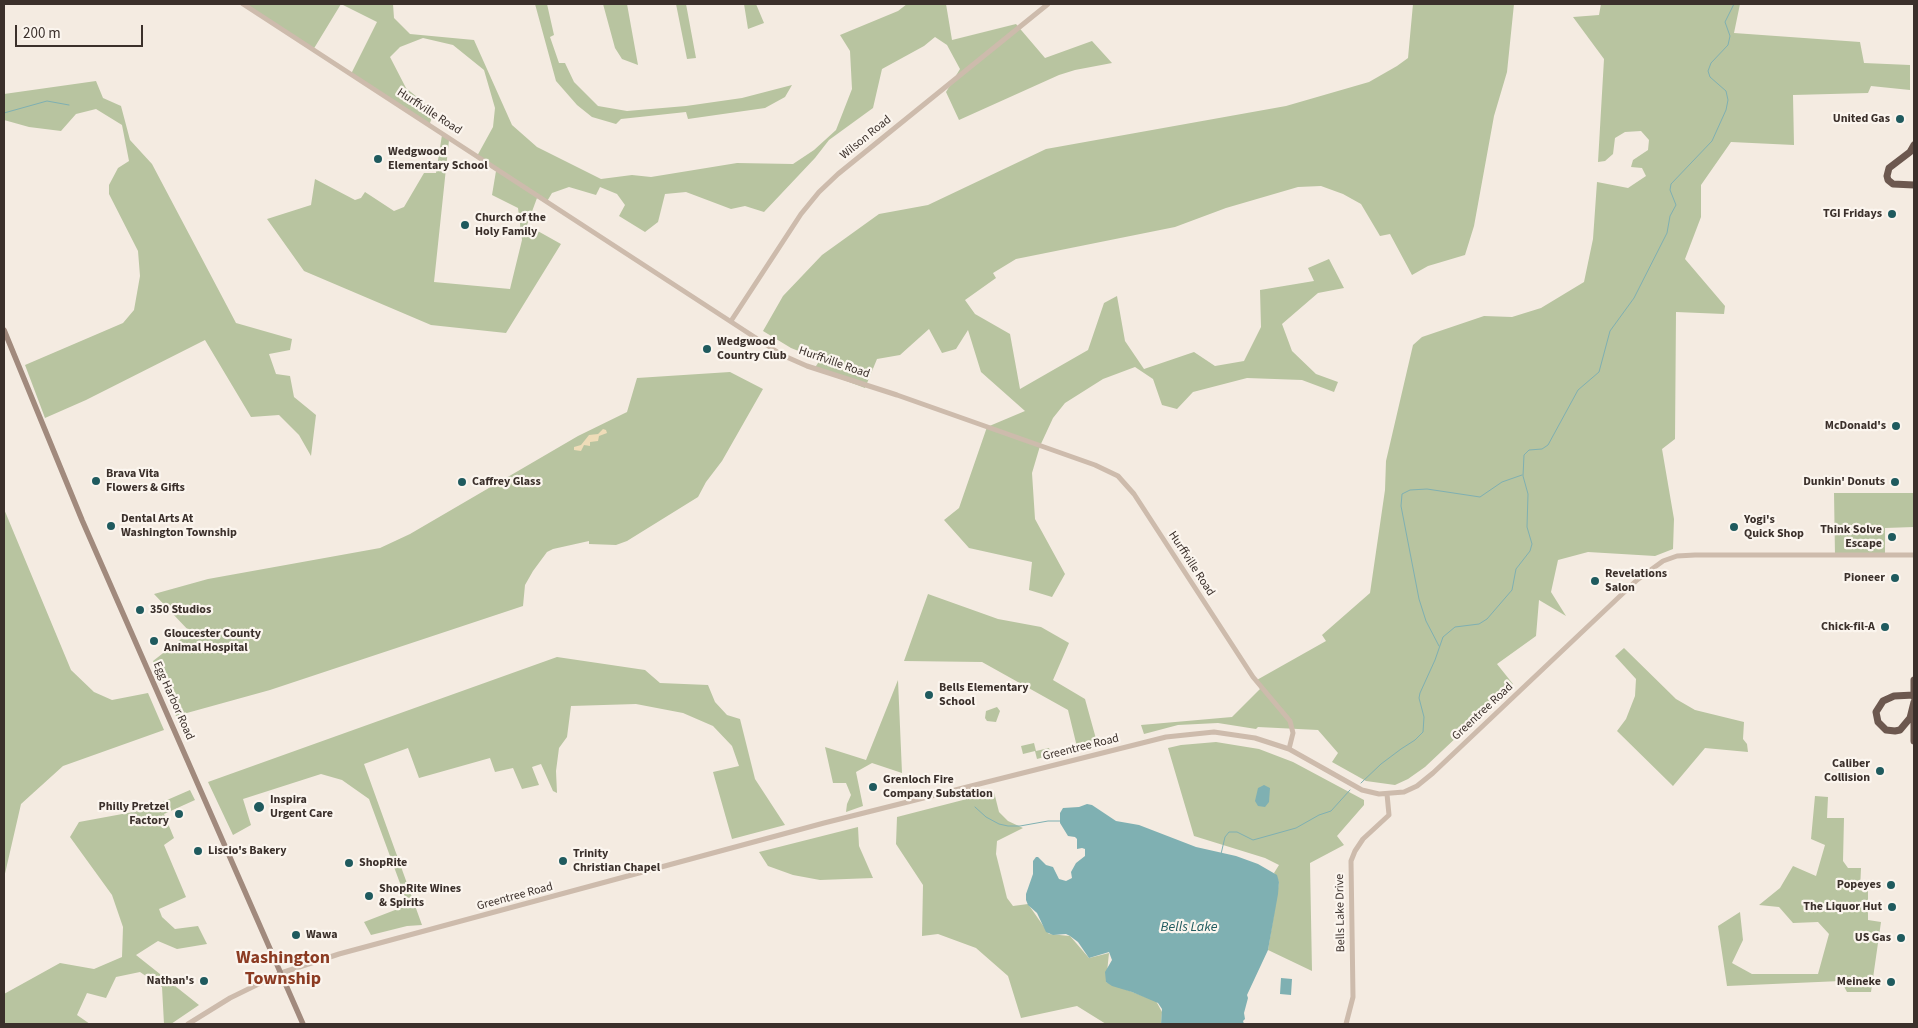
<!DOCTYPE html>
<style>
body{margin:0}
#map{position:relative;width:1918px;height:1028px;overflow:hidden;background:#f4ebe1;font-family:"Source Sans 3",sans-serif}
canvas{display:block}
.frame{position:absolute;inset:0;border:5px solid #3b302b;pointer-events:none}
.scale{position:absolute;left:15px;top:25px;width:128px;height:22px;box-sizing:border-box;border:2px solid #3b302b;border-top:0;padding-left:6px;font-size:15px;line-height:18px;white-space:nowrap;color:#3b302b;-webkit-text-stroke:4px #fbf5ee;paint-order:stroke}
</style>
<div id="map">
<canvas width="1918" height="1028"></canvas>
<div class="frame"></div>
<div class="scale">200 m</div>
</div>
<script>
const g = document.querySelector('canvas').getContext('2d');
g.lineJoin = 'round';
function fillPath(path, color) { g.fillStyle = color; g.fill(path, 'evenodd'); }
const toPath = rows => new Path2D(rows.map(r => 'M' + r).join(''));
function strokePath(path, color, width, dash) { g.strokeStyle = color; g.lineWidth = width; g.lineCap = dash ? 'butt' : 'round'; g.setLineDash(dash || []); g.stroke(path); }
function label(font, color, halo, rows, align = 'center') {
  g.font = font + ' "Source Sans 3",sans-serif'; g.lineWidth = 4.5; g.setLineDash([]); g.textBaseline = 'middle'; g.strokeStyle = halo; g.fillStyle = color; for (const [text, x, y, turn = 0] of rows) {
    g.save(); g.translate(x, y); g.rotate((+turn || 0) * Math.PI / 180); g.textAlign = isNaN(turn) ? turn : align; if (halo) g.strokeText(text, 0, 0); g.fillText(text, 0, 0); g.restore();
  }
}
fillPath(toPath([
 [242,4,393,4,394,18,410,34,474,40,512,125,537,147,601,179,632,175,651,177,737,163,793,164,814,150,836,130,852,89,850,51,840,35,898,11,907,4,946,4,952,40,1016,24,1045,58,1092,41,1112,63,1075,70,1059,75,959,120,946,92,960,69,947,45,935,37,924,46,882,69,873,108,829,140,815,158,764,212,745,206,731,209,686,192,665,194,658,222,645,232,619,216,625,205,617,194,600,187,596,195,569,187,552,193,546,203,537,198,527,225,561,244,506,333,431,325,304,271,267,219,311,205,315,179,355,200,361,198,365,192,394,211,404,207,424,173,436,173,442,135,449,140,434,282,510,289,522,240,518,208,492,195,496,171,476,158,493,127,495,108,484,70,453,45,423,38,400,47,390,57,406,88,434,111,429,126,351,74,377,22,341,4,313,50],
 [535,4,547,4,554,35,550,37,559,63,565,63,574,82,598,106,627,111,686,106,742,98,792,85,785,97,765,108,688,119,686,112,621,119,616,124,592,117,577,105,556,81],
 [603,4,627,4,638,65,622,59,615,48],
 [676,4,686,4,696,58,687,59],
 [744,4,756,4,764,23,748,29],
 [1413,4,1514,4,1507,72,1494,116,1474,226,1465,255,1428,266,1412,275,1390,234,1380,236,1361,204,1343,194,1321,186,1298,187,1226,208,1175,227,1016,259,993,273,996,278,965,300,975,314,1010,334,1020,389,1088,350,1104,303,1117,296,1125,341,1144,369,1194,352,1215,366,1244,361,1261,327,1260,290,1314,281,1308,268,1329,259,1344,288,1318,293,1282,324,1292,351,1316,374,1338,382,1334,392,1302,380,1247,378,1193,392,1177,409,1162,405,1153,379,1135,367,1103,379,1065,403,1053,418,1040,446,1032,473,1035,519,1065,574,1052,597,1029,590,1032,562,969,548,944,520,959,508,987,427,1025,411,981,372,968,330,956,349,942,353,929,329,900,355,877,359,865,388,814,369,822,357,811,356,791,348,763,331,783,296,822,255,879,214,928,205,1046,149,1286,106,1369,82,1397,66,1408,58],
 [1601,4,1740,4,1734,33,1860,42,1864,63,1910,65,1910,90,1871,86,1868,93,1793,95,1794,145,1731,142,1701,185,1701,217,1685,259,1725,306,1724,314,1676,312,1675,439,1662,449,1674,519,1673,549,1655,556,1588,552,1558,560,1551,592,1566,616,1539,600,1536,636,1497,664,1513,684,1425,767,1408,779,1395,785,1366,781,1332,762,1338,753,1318,730,1258,727,1256,729,1218,723,1178,725,1144,734,1141,725,1232,717,1260,689,1255,681,1326,641,1322,635,1370,593,1385,490,1386,461,1413,345,1422,337,1484,316,1512,317,1541,308,1584,282,1593,239,1597,182,1628,188,1646,176,1642,168,1631,167,1633,160,1648,150,1649,140,1641,131,1625,132,1615,138,1613,154,1605,161,1598,162,1604,59,1573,17,1599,15],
 [96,81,103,98,121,106,130,140,152,164,236,323,292,339,290,350,269,354,276,374,290,376,294,397,316,415,311,456,299,435,279,415,251,417,205,340,86,400,45,418,25,365,123,323,134,310,140,276,138,251,109,194,109,185,118,168,129,161,122,125,96,109,76,114,61,131,29,127,4,120,4,94],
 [730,372,763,389,722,461,706,482,698,497,627,541,616,545,589,544,589,541,553,549,547,552,533,571,525,585,523,606,270,690,176,716,153,661,190,632,154,594,208,579,380,548,410,534,578,436,627,412,637,378],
 [1834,493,1914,493,1914,527,1885,528,1885,555,1835,555],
 [4,509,71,670,94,692,112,700,148,693,164,730,63,766,21,804,4,878],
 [928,594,998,619,1041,627,1069,643,1053,680,1085,699,1098,746,1078,751,1068,710,982,662,904,661],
 [1624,648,1676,699,1695,710,1744,722,1743,739,1747,744,1748,752,1705,748,1673,786,1617,731,1626,719,1635,696,1636,679,1615,656],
 [557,657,645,670,660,683,708,685,715,702,727,715,740,719,755,779,785,825,732,839,713,772,739,766,732,746,713,726,683,713,636,704,571,706,567,737,559,748,556,771,557,793,553,791,541,764,532,767,539,785,522,789,513,768,495,772,490,758,419,778,408,748,364,764,422,925,407,926,371,935,364,922,408,905,369,799,342,780,321,774,243,799,251,825,233,835,208,782],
 [898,680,902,773,872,763,856,772,863,806,846,812,847,804,851,795,846,783,833,783,825,747,866,760],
 [997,707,1000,711,996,722,987,721,985,718,986,711],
 [1216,742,1259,749,1293,762,1364,800,1364,805,1337,836,1344,845,1310,863,1312,971,1268,950,1279,882,1274,873,1279,865,1265,858,1194,836,1168,748,1181,745],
 [1034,743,1036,751,1049,748,1051,755,1037,759,1035,751,1023,754,1021,746],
 [190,790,195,800,164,814,174,838,164,845,186,897,159,909,162,917,175,929,198,926,207,944,177,949,158,941,136,955,199,1005,171,1024,164,1024,162,987,140,972,116,977,106,998,87,993,77,1015,90,1024,4,1024,4,994,60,963,94,969,122,957,123,927,112,895,70,837,79,822,144,810],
 [994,792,999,812,1008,821,1023,828,997,841,996,854,1007,898,1013,906,1028,904,1049,934,1070,936,1089,958,1109,953,1106,982,1156,1001,1162,1012,1161,1024,1106,1024,1077,1006,1021,1018,1008,976,976,948,938,934,922,936,923,885,896,844,897,817],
 [1815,796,1828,797,1827,818,1844,818,1843,861,1848,868,1861,868,1860,890,1868,891,1868,920,1881,922,1871,992,1847,992,1841,981,1727,986,1718,926,1740,912,1743,940,1732,963,1752,974,1818,974,1829,934,1818,922,1793,923,1779,907,1759,905,1780,888,1793,866,1816,876,1825,845,1811,839],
 [858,827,859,846,873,878,820,880,793,875,768,866,759,852]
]), '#b8c4a0');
fillPath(toPath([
 [603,429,606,430,607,433,599,436,598,441,590,442,590,446,584,445,581,451,574,450,574,447,581,445,589,435,598,434]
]), '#efdcb8');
fillPath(toPath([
 [1264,785,1270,788,1269,802,1265,807,1258,806,1255,801,1258,788],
 [1087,804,1092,805,1116,821,1139,825,1196,847,1236,856,1258,864,1277,875,1279,882,1278,894,1268,950,1247,995,1248,998,1244,1013,1245,1019,1243,1021,1244,1024,1247,1024,1161,1024,1162,1009,1158,1003,1132,992,1112,986,1106,982,1105,972,1112,960,1109,952,1089,958,1078,942,1070,936,1066,934,1053,935,1046,932,1037,913,1028,905,1026,900,1026,894,1033,874,1033,861,1036,857,1038,857,1046,865,1053,867,1059,879,1066,881,1072,878,1071,872,1076,863,1085,856,1085,849,1082,848,1077,849,1077,839,1075,837,1068,836,1060,823,1060,813,1063,808,1079,807],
 [1281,978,1292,979,1291,995,1280,994]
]), '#7fb0b2');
strokePath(toPath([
 [4,113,47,101,69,105],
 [1439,646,1426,621,1419,599,1401,506,1402,494,1410,490,1427,489,1480,497,1502,482,1522,475],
 [1361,783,1381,764,1401,749,1415,740,1423,732,1424,717,1419,698,1420,693,1435,660,1443,637,1455,627,1479,624,1487,619,1512,590,1516,569,1530,551,1532,544,1527,527,1528,494,1523,476,1524,455,1529,450,1542,449,1548,445,1578,390,1599,372,1610,331,1634,298,1667,233,1670,216,1676,205,1670,190,1671,184,1712,141,1726,110,1728,100,1726,91,1710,77,1708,71,1711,63,1728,45,1730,36,1725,22,1734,4],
 [975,807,986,817,999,824,1008,826,1020,826,1048,821,1060,821],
 [1221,854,1225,837,1229,832,1237,832,1253,840,1296,828,1319,815,1331,811,1350,790]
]), '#7fb0b2', 1);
strokePath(toPath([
 [243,4,782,355,807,366,897,395,1095,465,1118,476,1134,494,1253,677,1290,721,1293,733,1289,749],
 [731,321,801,214,819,192,838,174,1048,4],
 [188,1024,230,998,281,973,339,954,824,823,1166,737,1214,732,1255,738,1289,749,1362,790,1379,794,1404,792,1417,786,1433,773,1637,580,1663,561,1677,556,1695,555,1914,555],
 [1346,1024,1353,997,1351,861,1355,851,1363,839,1389,815,1387,794]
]), '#cdbbac', 5);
strokePath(toPath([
 [4,330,82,520,303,1024]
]), '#a18a7d', 5.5);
strokePath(toPath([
 [1914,145,1910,152,1889,168,1887,176,1888,180,1893,184,1914,185],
 [1914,695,1894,696,1883,701,1876,712,1878,722,1886,730,1895,731,1900,730,1910,718,1914,702],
 [1914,697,1914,680],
 [1914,713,1914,741]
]), '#6c584f', 7);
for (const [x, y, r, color] of [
 [1900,119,5,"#1f5a5e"],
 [378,159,5,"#1f5a5e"],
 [1892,214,5,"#1f5a5e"],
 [465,225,5,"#1f5a5e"],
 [707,349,5,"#1f5a5e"],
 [1896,426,5,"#1f5a5e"],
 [96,481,5,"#1f5a5e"],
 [462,482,5,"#1f5a5e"],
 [1895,482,5,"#1f5a5e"],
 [111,526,5,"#1f5a5e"],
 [1734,527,5,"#1f5a5e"],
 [1892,537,5,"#1f5a5e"],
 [1895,578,5,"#1f5a5e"],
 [1595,581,5,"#1f5a5e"],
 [140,610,5,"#1f5a5e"],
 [1885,627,5,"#1f5a5e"],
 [154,641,5,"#1f5a5e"],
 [929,695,5,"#1f5a5e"],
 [1880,771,5,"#1f5a5e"],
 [873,787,5,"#1f5a5e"],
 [259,807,6,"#1f5a5e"],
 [179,814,5,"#1f5a5e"],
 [198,851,5,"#1f5a5e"],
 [563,861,5,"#1f5a5e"],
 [349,863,5,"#1f5a5e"],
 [1891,885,5,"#1f5a5e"],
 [369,896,5,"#1f5a5e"],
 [1892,907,5,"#1f5a5e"],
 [296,935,5,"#1f5a5e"],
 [1901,938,5,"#1f5a5e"],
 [204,981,5,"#1f5a5e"],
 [1891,982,5,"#1f5a5e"]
]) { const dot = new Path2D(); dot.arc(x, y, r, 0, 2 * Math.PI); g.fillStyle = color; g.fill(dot); strokePath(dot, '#fbf5ee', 2); }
label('12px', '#3b302b', '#fbf5ee', [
 ["Hurffville Road",429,112,33],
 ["Wilson Road",866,138,-39],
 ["Hurffville Road",834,363,19],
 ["Hurffville Road",1191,564,57],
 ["Egg Harbor Road",173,701,66],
 ["Greentree Road",1483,712,-43],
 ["Greentree Road",1081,748,-14],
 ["Greentree Road",515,897,-15],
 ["Bells Lake Drive",1341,913,-91]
]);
label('bold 12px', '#3b302b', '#fbf5ee', [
 ["United Gas",1890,119,"right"],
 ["Wedgwood",388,152],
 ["Elementary School",388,166],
 ["TGI Fridays",1882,214,"right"],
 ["Church of the",475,218],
 ["Holy Family",475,232],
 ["Wedgwood",717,342],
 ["Country Club",717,356],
 ["McDonald's",1886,426,"right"],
 ["Brava Vita",106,474],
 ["Flowers & Gifts",106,488],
 ["Caffrey Glass",472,482],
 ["Dunkin' Donuts",1885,482,"right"],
 ["Dental Arts At",121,519],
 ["Washington Township",121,533],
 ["Yogi's",1744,520],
 ["Quick Shop",1744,534],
 ["Think Solve",1882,530,"right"],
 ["Escape",1882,544,"right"],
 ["Revelations",1605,574],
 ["Salon",1605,588],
 ["Pioneer",1885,578,"right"],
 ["350 Studios",150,610],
 ["Chick-fil-A",1875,627,"right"],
 ["Gloucester County",164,634],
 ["Animal Hospital",164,648],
 ["Bells Elementary",939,688],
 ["School",939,702],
 ["Caliber",1870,764,"right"],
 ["Collision",1870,778,"right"],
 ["Grenloch Fire",883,780],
 ["Company Substation",883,794],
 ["Inspira",270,800],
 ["Urgent Care",270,814],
 ["Philly Pretzel",169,807,"right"],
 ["Factory",169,821,"right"],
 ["Liscio's Bakery",208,851],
 ["Trinity",573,854],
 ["Christian Chapel",573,868],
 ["ShopRite",359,863],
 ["Popeyes",1881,885,"right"],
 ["ShopRite Wines",379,889],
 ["& Spirits",379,903],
 ["The Liquor Hut",1882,907,"right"],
 ["Wawa",306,935],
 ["US Gas",1891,938,"right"],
 ["Nathan's",194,981,"right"],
 ["Meineke",1881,982,"right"]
], 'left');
label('italic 14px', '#1f5a5e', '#fbf5ee', [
 ["Bells Lake",1189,928]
]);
label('bold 18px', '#8c3b22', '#fbf5ee', [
 ["Washington",283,959],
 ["Township",283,980]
]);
</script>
